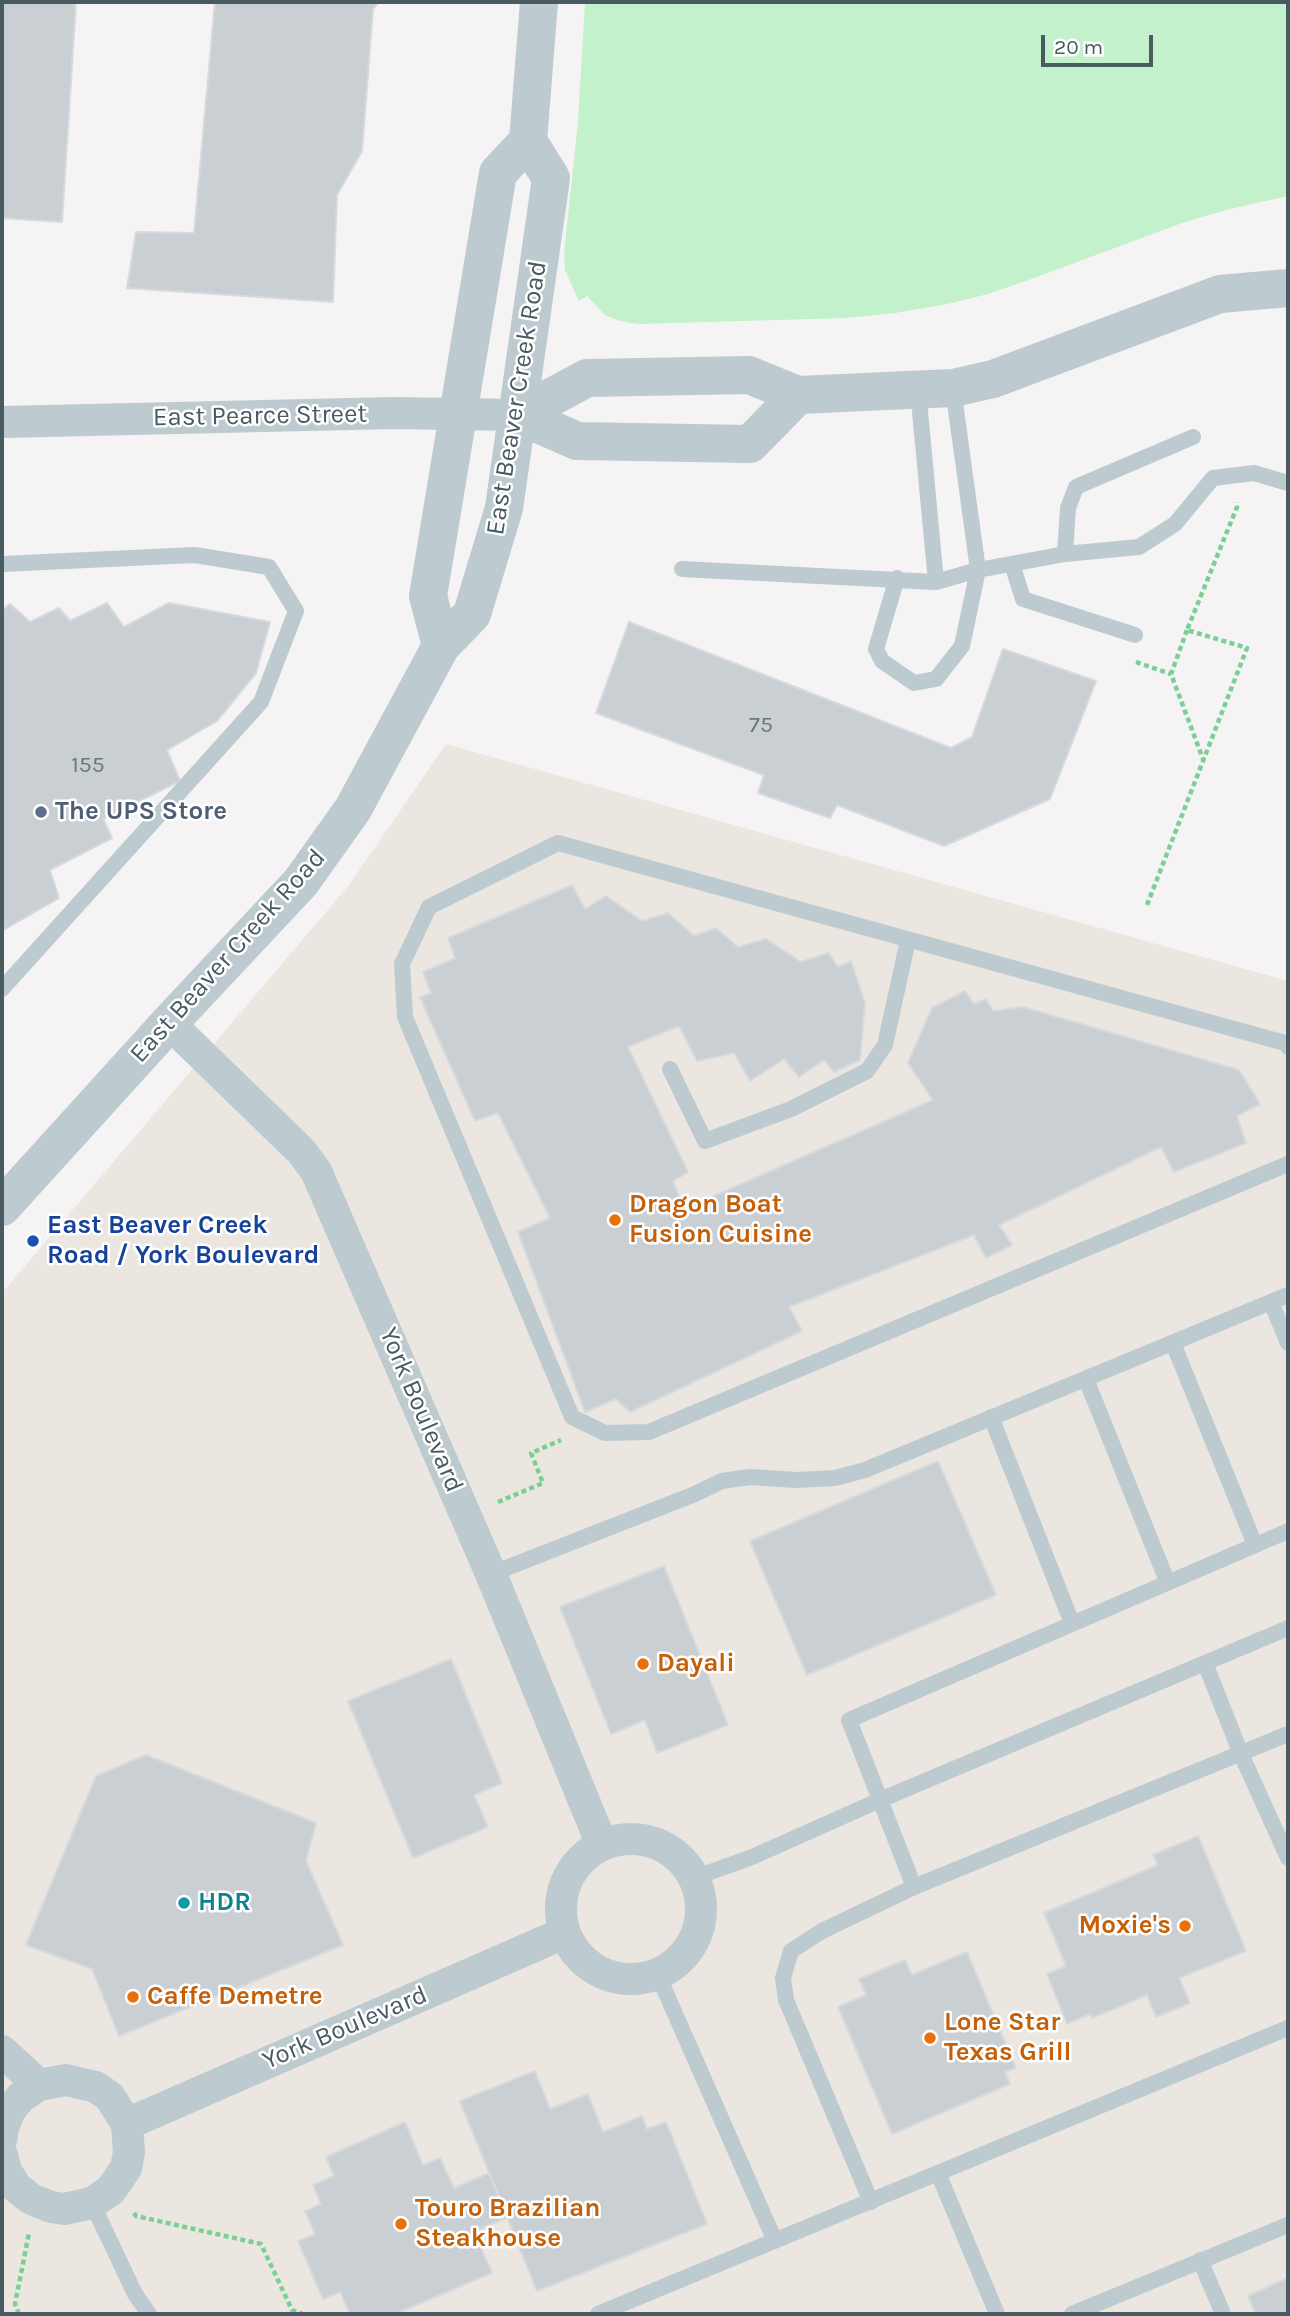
<!DOCTYPE html>
<style>
body{margin:0}
#map{position:relative;width:1290px;height:2316px;overflow:hidden;background:#f5f3f3;font-family:Karla,sans-serif}
canvas{display:block}
.frame{position:absolute;inset:0;border:4px solid #495a61;pointer-events:none}
.scale{position:absolute;left:1041px;top:35px;width:112px;height:32px;box-sizing:border-box;border:4px solid #495a61;border-top:0;padding-left:9px;font-size:21px;line-height:24px;white-space:nowrap;color:#495a61;-webkit-text-stroke:5px #fff;paint-order:stroke}
</style>
<div id="map">
<canvas width="1290" height="2316"></canvas>
<div class="frame"></div>
<div class="scale">20 m</div>
</div>
<script>
const g = document.querySelector('canvas').getContext('2d');
g.lineJoin = 'round';
function fillPath(path, color) { g.fillStyle = color; g.fill(path, 'evenodd'); }
const toPath = rows => new Path2D(rows.map(r => 'M' + r).join(''));
function strokePath(path, color, width, dash) { g.strokeStyle = color; g.lineWidth = width; g.lineCap = dash ? 'butt' : 'round'; g.setLineDash(dash || []); g.stroke(path); }
function label(font, color, halo, rows, align = 'center') {
  g.font = font + ' Karla,sans-serif'; g.lineWidth = 5; g.setLineDash([]); g.textBaseline = 'middle'; g.strokeStyle = halo; g.fillStyle = color; for (const [text, x, y, turn = 0] of rows) {
    g.save(); g.translate(x, y); g.rotate((+turn || 0) * Math.PI / 180); g.textAlign = isNaN(turn) ? turn : align; if (halo) g.strokeText(text, 0, 0); g.fillText(text, 0, 0); g.restore();
  }
}
fillPath(toPath([
 [446,744,1288,981,1288,2314,2,2314,2,1293,349,885]
]), '#ebe6e0');
fillPath(toPath([
 [585,2,1288,2,1288,196,1230,209,1182,223,1034,278,988,294,943,305,895,313,847,318,637,324,620,321,605,315,587,296,579,301,565,270,564,253,578,122]
]), '#c2f1cb');
const building = toPath([
 [2,2,76,2,62,222,2,218,2,2],
 [215,2,379,2,373,9,362,151,337,195,333,302,127,288,136,232,194,233,215,2],
 [107,603,124,627,169,603,270,622,256,673,217,721,167,750,180,781,103,819,112,838,50,870,59,898,2,931,2,610,10,604,30,622,59,608,70,621,107,603],
 [629,622,951,748,972,737,1003,649,1096,681,1050,799,944,846,837,805,830,818,758,793,764,775,596,713,629,622],
 [572,885,585,909,606,896,642,921,668,913,694,936,716,928,738,947,766,939,801,962,828,953,838,967,851,961,865,1003,860,1060,834,1072,824,1060,799,1077,784,1059,750,1081,734,1053,697,1061,679,1026,628,1047,688,1172,673,1181,684,1209,933,1100,908,1063,932,1008,965,991,974,1004,986,999,993,1011,1023,1007,1239,1070,1260,1104,1237,1116,1246,1143,1174,1172,1161,1147,999,1225,1012,1245,986,1258,974,1235,789,1307,802,1331,630,1412,616,1399,585,1412,518,1232,550,1218,498,1113,475,1121,420,997,431,993,423,972,455,958,448,938,572,885],
 [938,1461,996,1595,807,1675,750,1541,938,1461],
 [664,1566,728,1725,657,1753,645,1720,611,1734,560,1607,664,1566],
 [451,1659,502,1783,474,1795,488,1827,413,1858,348,1701,451,1659],
 [146,1755,316,1823,306,1861,343,1945,119,2036,92,1969,26,1945,96,1776,146,1755],
 [1198,1836,1246,1951,1179,1978,1190,2003,1156,2017,1147,1995,1092,2018,1090,2014,1067,2024,1047,1974,1066,1966,1044,1913,1158,1865,1153,1855,1198,1836],
 [967,1952,1016,2068,1005,2072,1010,2084,892,2134,838,2007,866,1995,859,1979,905,1960,912,1975,967,1952],
 [535,2071,550,2109,588,2094,603,2132,642,2116,647,2129,666,2122,707,2224,537,2291,460,2101,535,2071],
 [405,2122,423,2165,440,2158,454,2188,489,2173,508,2217,474,2232,492,2273,395,2314,350,2314,340,2292,323,2299,298,2241,315,2234,305,2211,321,2204,313,2185,334,2176,326,2157,405,2122],
 [1288,2278,1288,2314,1256,2314,1248,2296,1288,2278]
]);
fillPath(building, '#c9cfd2');
strokePath(building, '#d6dade', 2);
strokePath(toPath([
 [1187,630,1171,674,1203,759],
 [1136,662,1171,674],
 [1147,905,1247,648,1187,630,1237,507,1237,502],
 [498,1502,543,1483,531,1453,561,1440],
 [134,2213,136,2216,261,2244,292,2310,303,2314],
 [19,2314,15,2304,29,2233]
]), '#79d094', 4.5, [5, 3.5]);
strokePath(toPath([
 [918,390,936,582],
 [1065,554,1068,508,1076,487,1193,437],
 [2,564,195,555,269,567,296,611,261,702,2,989],
 [1012,564,1023,599,1135,635],
 [682,569,936,582,978,570,1065,554,1139,547,1175,524,1213,478,1254,473,1288,483],
 [897,578,876,649,882,661,914,683,936,679,962,646,978,570,953,388],
 [1288,1047,1285,1043,558,843,429,907,402,964,405,1017,572,1417,605,1433,649,1432,1288,1164],
 [670,1069,705,1141,791,1109,867,1071,885,1045,908,940],
 [1271,1302,1288,1343],
 [1173,1343,1255,1545],
 [1086,1379,1167,1581],
 [991,1417,1072,1623],
 [491,1574,695,1494,722,1481,750,1477,796,1480,835,1478,865,1470,1288,1295],
 [1205,1663,1241,1754,1288,1858],
 [694,1878,752,1857,880,1800,1288,1628],
 [914,1887,849,1720,1288,1531],
 [658,1975,775,2241],
 [938,2173,997,2314],
 [871,2202,786,2000,783,1978,791,1951,822,1931,914,1887,1288,1734],
 [92,2203,135,2294,149,2314],
 [1200,2260,1223,2314],
 [598,2314,1288,2028],
 [1072,2314,1288,2225]
]), '#bdcacf', 16);
strokePath(toPath([
 [2,422,394,413,518,415],
 [169,1023,301,1151,316,1171,491,1574,602,1845],
 '561 1909a70 70 0 1 1 140 0a70 70 0 1 1-140 0Z',
 [2,2051,39,2085],
 [127,2124,564,1933],
 [2,2137,2,2130,10,2110,21,2097,39,2085,66,2080,96,2087,110,2097,127,2124,129,2153,126,2168,111,2190,92,2203,64,2209,51,2207,31,2199,16,2187,6,2171,2,2155]
]), '#bdcacf', 32);
strokePath(toPath([
 [518,415,587,378,749,375,798,395,953,388,993,379,1220,294,1288,288],
 [518,415,577,441,750,444,798,395],
 [441,646,428,596,498,173,528,141],
 [2,1207,169,1023,301,882,353,809,441,646,472,614,504,508,551,178,528,141,539,2]
]), '#bdcacf', 38);
for (const [x, y, r, color] of [
 [41,812,7,"#5c6f8a"],
 [615,1220,7,"#e8710a"],
 [33,1241,7,"#1a4fb4"],
 [643,1664,7,"#e8710a"],
 [184,1903,7,"#0f9aa8"],
 [1185,1926,7,"#e8710a"],
 [133,1997,7,"#e8710a"],
 [930,2038,7,"#e8710a"],
 [401,2224,7,"#e8710a"]
]) { const dot = new Path2D(); dot.arc(x, y, r, 0, 2 * Math.PI); g.fillStyle = color; g.fill(dot); strokePath(dot, '#fff', 2.5); }
label('23px', '#69777d', null, [
 ["75",761,725],
 ["155",88,765]
]);
label('26px', '#495a61', '#fff', [
 ["East Beaver Creek Road",517,398,-81],
 ["East Pearce Street",260,416,-1],
 ["East Beaver Creek Road",228,956,-48],
 ["York Boulevard",421,1410,67],
 ["York Boulevard",345,2028,-23]
]);
label('bold 26px', '#4e5e75', '#fff', [
 ["The UPS Store",55,812]
], 'left');
label('bold 26px', '#c56008', '#fff', [
 ["Dragon Boat",629,1205],
 ["Fusion Cuisine",629,1235],
 ["Dayali",657,1664],
 ["Moxie's",1171,1926,"right"],
 ["Caffe Demetre",147,1997],
 ["Lone Star",944,2023],
 ["Texas Grill",944,2053],
 ["Touro Brazilian",415,2209],
 ["Steakhouse",415,2239]
], 'left');
label('bold 26px', '#164399', '#fff', [
 ["East Beaver Creek",47,1226],
 ["Road / York Boulevard",47,1256]
], 'left');
label('bold 26px', '#0d838f', '#fff', [
 ["HDR",198,1903]
], 'left');
</script>
